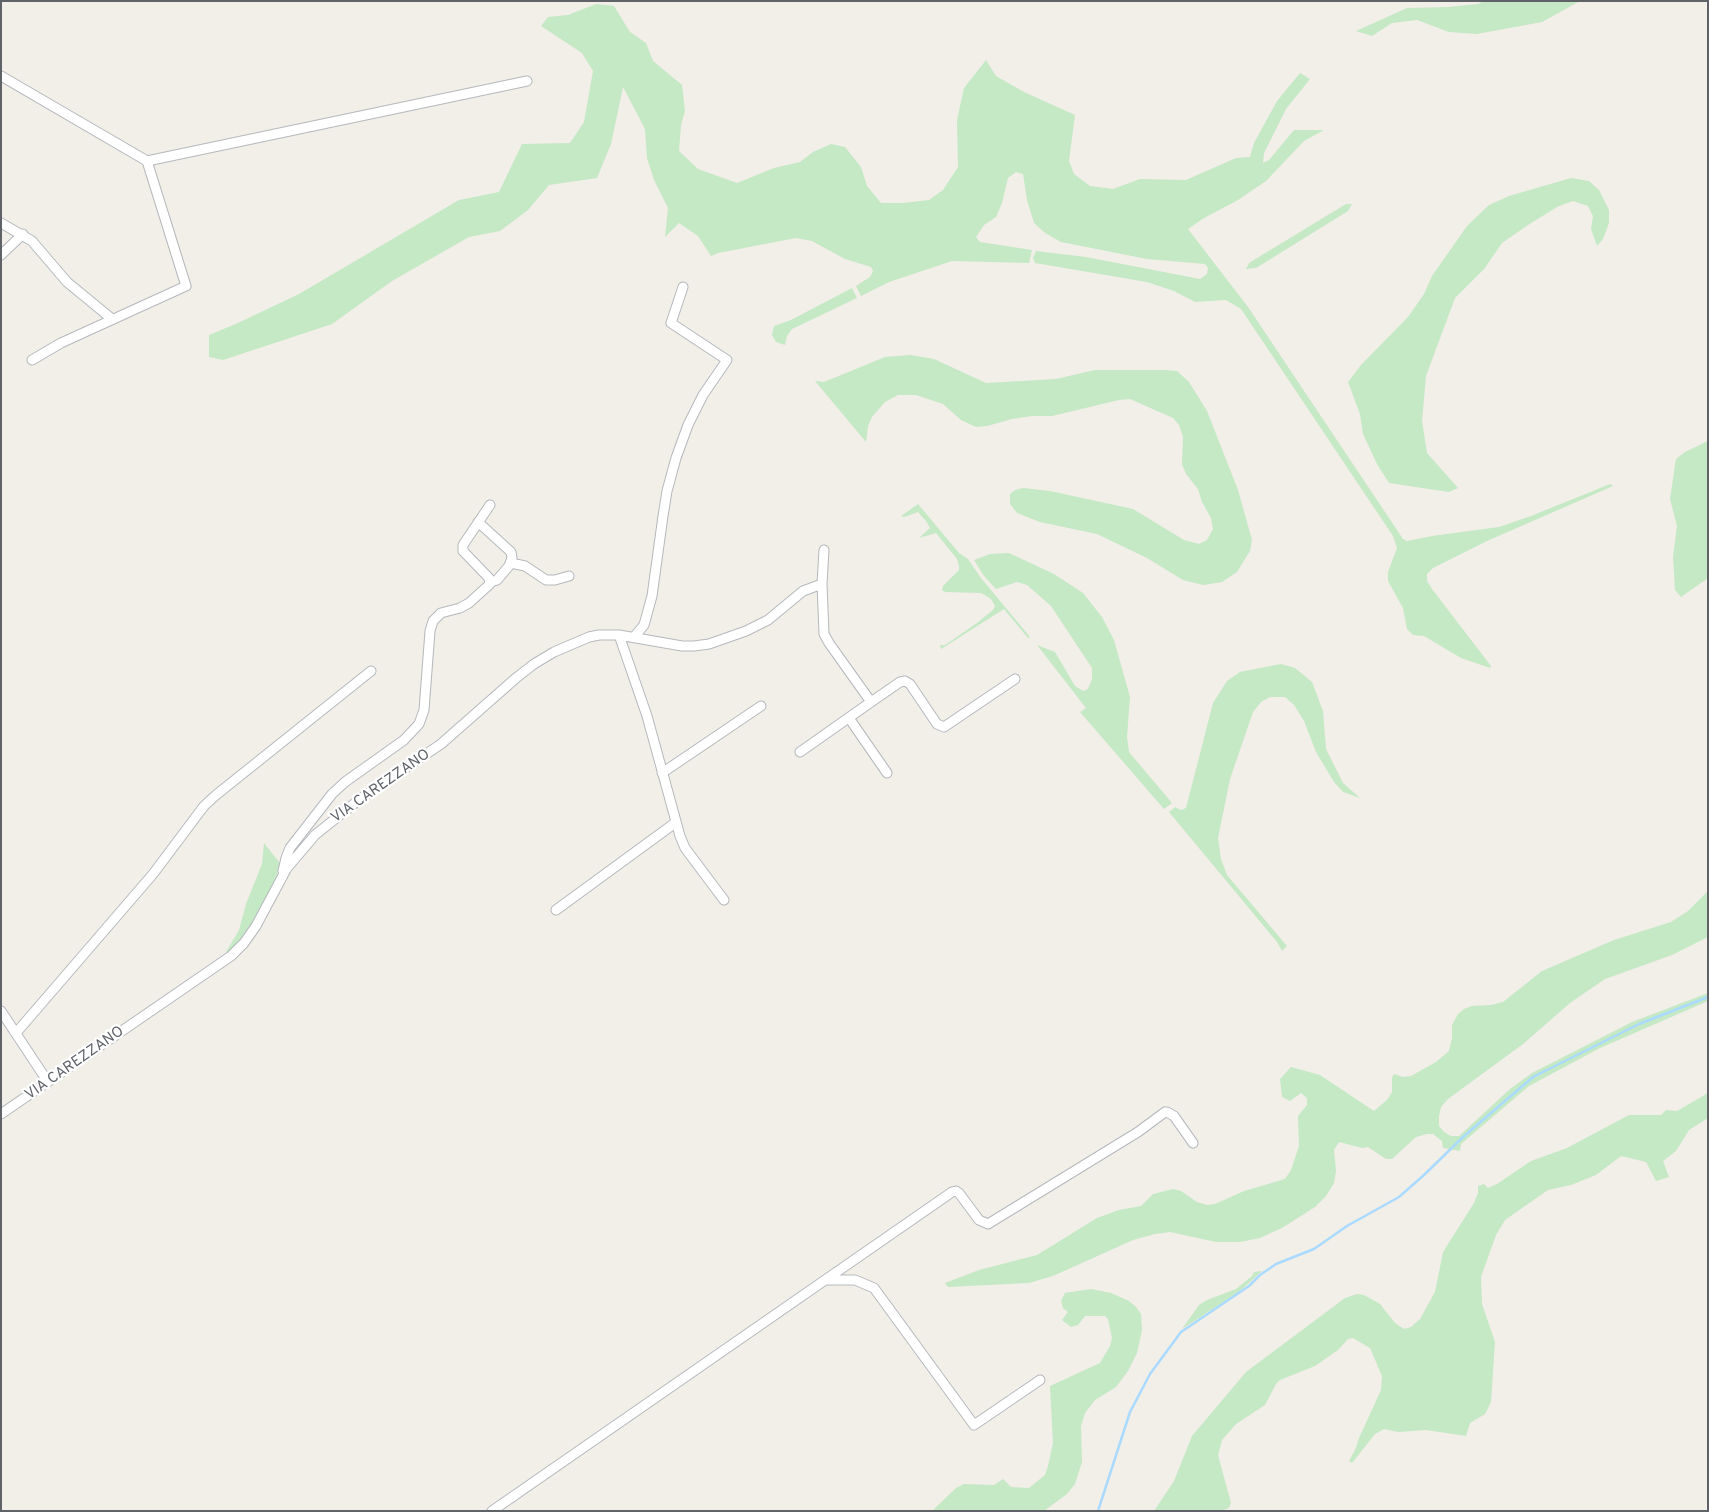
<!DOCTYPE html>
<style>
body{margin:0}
#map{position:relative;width:1709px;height:1512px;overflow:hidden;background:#f1efe8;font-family:Overpass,sans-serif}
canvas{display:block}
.frame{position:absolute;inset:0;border:2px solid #5f6368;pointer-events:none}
</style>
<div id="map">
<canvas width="1709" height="1512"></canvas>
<div class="frame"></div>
</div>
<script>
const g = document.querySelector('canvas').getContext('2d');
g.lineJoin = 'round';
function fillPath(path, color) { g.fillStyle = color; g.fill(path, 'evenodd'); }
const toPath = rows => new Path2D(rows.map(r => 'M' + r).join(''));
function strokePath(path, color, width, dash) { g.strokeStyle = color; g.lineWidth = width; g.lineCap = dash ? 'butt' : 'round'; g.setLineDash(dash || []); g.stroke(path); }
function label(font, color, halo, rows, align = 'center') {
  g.font = font + ' Overpass,sans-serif'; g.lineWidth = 4.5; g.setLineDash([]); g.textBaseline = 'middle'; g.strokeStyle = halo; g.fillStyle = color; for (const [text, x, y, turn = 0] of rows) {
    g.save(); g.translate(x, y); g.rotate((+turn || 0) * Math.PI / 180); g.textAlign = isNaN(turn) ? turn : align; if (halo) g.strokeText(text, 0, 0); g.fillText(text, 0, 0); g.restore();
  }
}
fillPath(toPath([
 [1484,1,1580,1,1542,22,1477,34,1449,32,1417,20,1392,23,1372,36,1356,31,1407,8,1448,7,1478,4],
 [596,4,614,6,630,32,646,43,653,61,682,85,685,111,681,125,679,151,698,169,737,183,774,168,800,162,813,152,831,144,845,147,861,167,867,186,881,203,903,203,929,200,943,190,958,167,957,120,964,88,986,60,996,76,1024,92,1075,115,1069,161,1074,174,1090,186,1113,189,1140,179,1186,180,1236,158,1250,157,1254,143,1277,101,1300,73,1310,79,1286,109,1264,153,1263,163,1269,160,1294,130,1324,130,1304,141,1266,181,1238,200,1204,218,1188,229,1248,307,1403,539,1407,541,1432,536,1499,527,1531,516,1610,484,1613,486,1487,541,1433,568,1427,574,1427,581,1432,589,1491,666,1490,668,1461,658,1424,636,1413,635,1407,629,1403,608,1388,581,1388,572,1397,548,1393,536,1241,309,1226,300,1195,302,1174,291,1147,282,1035,263,1033,258,1036,251,1086,257,1200,279,1207,274,1208,268,1205,264,1147,259,1061,242,1045,233,1034,223,1027,200,1023,174,1016,172,1008,178,1002,203,996,217,984,225,976,237,980,242,1032,250,1029,263,952,261,889,282,861,296,856,286,870,277,873,271,871,267,845,259,812,241,796,238,718,253,711,256,698,236,679,223,665,237,668,208,654,180,647,158,645,129,623,87,611,144,597,178,549,185,528,210,500,231,469,237,392,281,332,324,223,360,209,357,209,335,238,323,299,294,459,200,499,192,522,144,570,143,584,122,593,71,582,53,541,26,548,17,568,15],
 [1571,178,1589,181,1599,190,1609,210,1609,223,1603,239,1597,246,1591,229,1593,216,1588,206,1573,201,1557,207,1528,225,1502,243,1484,269,1455,298,1426,376,1422,421,1427,453,1458,488,1449,492,1389,483,1377,464,1363,434,1360,414,1348,382,1361,365,1408,317,1424,294,1432,276,1467,226,1489,205,1509,196],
 [1346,204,1352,204,1348,211,1256,268,1246,269,1249,263],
 [852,288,857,298,792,329,787,336,785,345,776,342,772,335,774,326,791,320],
 [911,355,934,359,986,383,1056,379,1095,370,1164,370,1177,371,1189,382,1207,411,1238,490,1252,540,1250,551,1237,572,1222,582,1203,585,1183,580,1147,558,1097,534,1040,522,1017,513,1010,504,1010,494,1015,490,1023,488,1050,491,1133,509,1184,540,1199,544,1207,540,1213,529,1211,518,1202,502,1198,489,1186,474,1182,464,1183,437,1179,425,1173,418,1130,399,1119,400,1052,416,1032,416,1012,419,987,426,976,427,961,420,943,404,916,395,898,395,885,402,872,417,868,426,866,442,815,381,824,382,885,357],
 [1708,441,1708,578,1681,597,1675,590,1673,557,1677,526,1670,499,1675,465,1676,459,1685,452],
 [918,504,959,553,968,559,981,578,1030,637,1028,638,1004,609,941,649,940,645,945,645,977,623,993,610,995,606,991,599,981,593,945,592,942,590,943,586,959,570,959,566,957,559,936,533,919,538,930,528,926,521,918,512,904,517,901,516],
 [1009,553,1054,574,1083,593,1102,617,1114,640,1130,697,1127,737,1129,752,1172,803,1164,809,1080,712,1086,708,1037,645,1055,652,1075,686,1083,691,1088,689,1092,679,1092,668,1051,606,1027,585,1017,582,996,589,984,576,974,560,990,554],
 [1281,664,1295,668,1312,682,1323,711,1326,749,1343,783,1360,798,1343,792,1334,782,1316,752,1304,721,1294,705,1285,697,1270,697,1261,702,1253,712,1230,779,1218,838,1221,859,1227,875,1287,946,1282,951,1277,942,1169,812,1175,807,1181,810,1186,808,1213,703,1227,681,1240,672],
 [264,843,279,862,279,868,273,886,256,921,242,941,227,956,226,952,239,930,246,904,262,864],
 [1708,891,1708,937,1672,955,1605,979,1570,1003,1523,1044,1448,1099,1441,1107,1439,1116,1439,1126,1444,1132,1451,1136,1459,1136,1510,1089,1532,1073,1632,1022,1708,993,1708,1001,1600,1048,1529,1086,1461,1144,1460,1151,1443,1148,1442,1141,1433,1134,1427,1134,1416,1137,1392,1159,1386,1159,1368,1147,1362,1148,1339,1142,1334,1150,1336,1171,1334,1183,1326,1196,1315,1207,1282,1228,1260,1238,1240,1242,1216,1242,1170,1232,1155,1234,1133,1240,1053,1276,1039,1280,1029,1283,948,1287,945,1283,979,1270,1037,1255,1097,1218,1119,1210,1141,1206,1153,1194,1173,1189,1181,1191,1197,1202,1207,1205,1215,1204,1244,1191,1285,1179,1291,1170,1299,1146,1298,1116,1307,1105,1307,1098,1301,1093,1290,1101,1282,1097,1280,1079,1291,1067,1320,1075,1374,1111,1388,1099,1392,1092,1392,1078,1394,1074,1403,1077,1411,1076,1436,1062,1449,1051,1452,1038,1452,1025,1458,1014,1464,1009,1472,1006,1491,1005,1503,1002,1542,971,1614,940,1671,922,1688,911],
 [1708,1093,1708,1118,1689,1130,1676,1151,1663,1161,1669,1177,1656,1181,1646,1162,1621,1156,1596,1175,1571,1185,1548,1190,1505,1220,1496,1235,1481,1277,1482,1304,1495,1342,1491,1402,1485,1414,1470,1423,1466,1436,1426,1430,1398,1432,1384,1429,1375,1434,1352,1463,1349,1461,1356,1448,1359,1438,1381,1390,1382,1376,1370,1348,1353,1338,1348,1339,1338,1350,1315,1366,1280,1380,1276,1384,1265,1405,1236,1424,1222,1440,1218,1455,1231,1503,1229,1508,1221,1511,1154,1511,1174,1481,1192,1436,1246,1372,1345,1298,1357,1294,1364,1295,1380,1304,1395,1323,1404,1329,1411,1327,1420,1319,1435,1292,1443,1252,1474,1203,1478,1193,1478,1186,1484,1184,1488,1188,1497,1184,1531,1161,1567,1148,1629,1115,1661,1115,1666,1110,1677,1111],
 [1262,1271,1240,1291,1182,1329,1199,1305,1207,1300,1236,1289,1252,1276,1254,1272],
 [1091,1289,1111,1293,1129,1301,1136,1307,1141,1314,1142,1330,1137,1353,1128,1371,1116,1387,1095,1400,1085,1413,1081,1426,1082,1462,1075,1484,1067,1494,1044,1511,932,1511,956,1488,964,1484,994,1485,1003,1479,1011,1487,1029,1488,1045,1475,1048,1466,1053,1443,1050,1386,1100,1363,1110,1346,1112,1338,1108,1319,1105,1316,1085,1316,1078,1325,1071,1327,1062,1320,1068,1312,1063,1308,1061,1301,1065,1293]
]), '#c5e8c5');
strokePath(toPath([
 [1098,1511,1130,1412,1150,1374,1181,1332,1249,1286,1260,1275,1276,1264,1314,1249,1347,1226,1399,1197,1424,1175,1463,1137,1533,1077,1639,1024,1708,997]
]), '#aadaff', 2.5);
const street = toPath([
 [1,76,147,161,527,81],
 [1,223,32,241,67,282,112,319],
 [1,255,23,234],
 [32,360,61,343,186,286,147,161],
 [478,522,511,552,512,558,509,566,497,580,491,582],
 [511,563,525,566,546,580,555,580,569,576],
 [619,635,647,716,680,836,685,848,724,900],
 [634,637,644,625,652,596,663,516,667,491,676,458,688,425,703,395,727,360,671,323,683,287],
 [871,702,900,682,905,681,910,684,937,724,944,727,1015,679],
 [849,718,887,773],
 [800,752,871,702,829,643,824,634,822,584,824,550],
 [662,773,761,706],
 [283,871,286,858,290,848,332,794,345,782,404,740,419,724,424,710,430,631,433,621,441,613,460,608,469,603,490,584,489,578,463,551,463,545,490,505],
 [556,910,675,823],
 [1,1011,48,1082],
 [16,1033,153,874,204,806,216,795,371,671],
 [1,1114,231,956,244,943,256,926,287,868,315,835,360,799,441,744,516,678,534,664,554,652,589,637,599,635,619,635,682,646,694,646,709,644,746,631,768,620,803,591,822,584],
 [826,1280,855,1280,874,1288,974,1425,1040,1380],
 [492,1511,952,1192,956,1191,959,1193,979,1220,988,1224,1138,1132,1165,1112,1167,1112,1174,1116,1193,1143]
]);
strokePath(street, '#b5b8bc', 11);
strokePath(street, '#fff', 9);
label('15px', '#5f6368', '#fff', [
 ["VIA CAREZZANO",381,787,-35],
 ["VIA CAREZZANO",75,1064,-35]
]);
</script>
